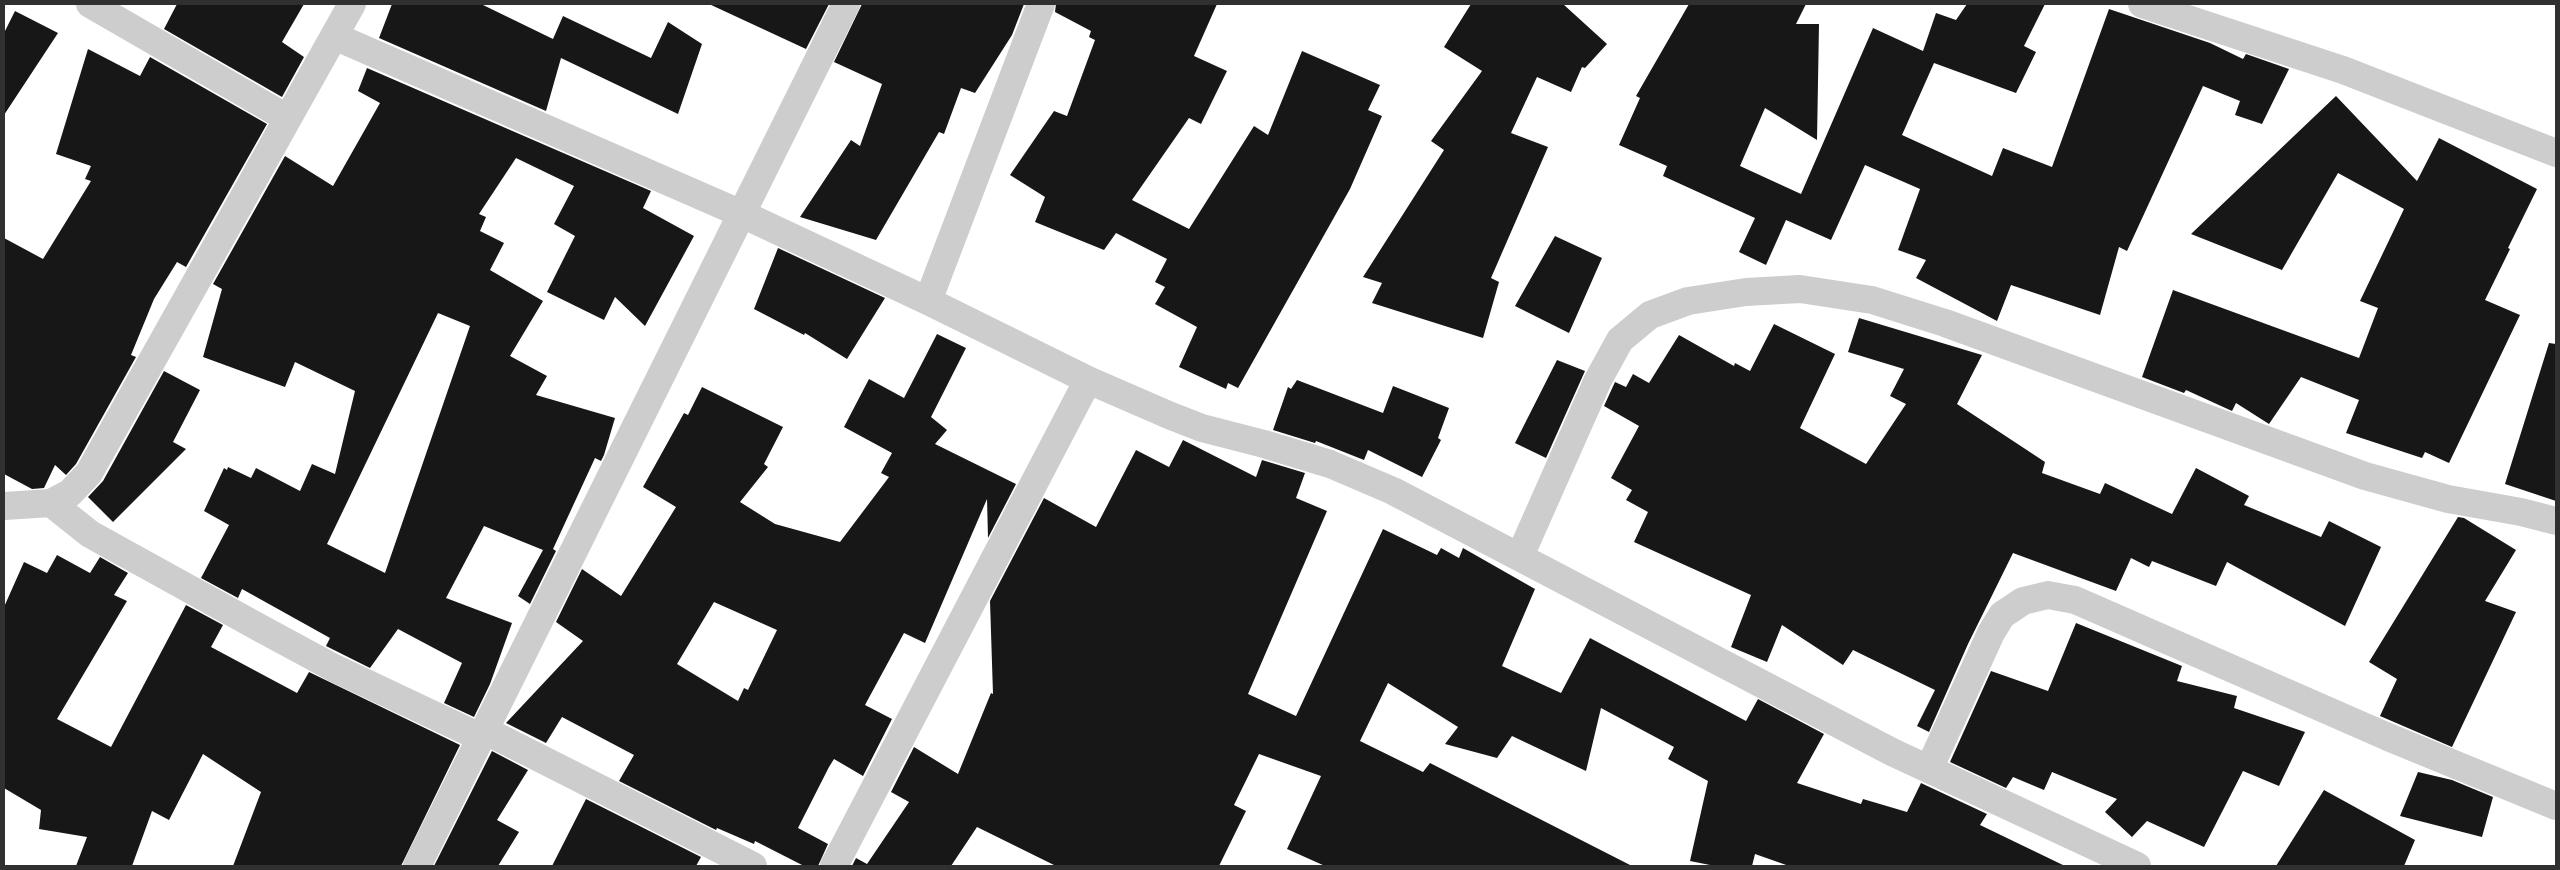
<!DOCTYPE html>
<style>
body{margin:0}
#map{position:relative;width:2560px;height:870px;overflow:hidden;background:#fff;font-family:"PT Sans",sans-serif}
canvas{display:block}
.frame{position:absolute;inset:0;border:5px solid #303030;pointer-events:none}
</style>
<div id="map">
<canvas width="2560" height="870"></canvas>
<div class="frame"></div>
</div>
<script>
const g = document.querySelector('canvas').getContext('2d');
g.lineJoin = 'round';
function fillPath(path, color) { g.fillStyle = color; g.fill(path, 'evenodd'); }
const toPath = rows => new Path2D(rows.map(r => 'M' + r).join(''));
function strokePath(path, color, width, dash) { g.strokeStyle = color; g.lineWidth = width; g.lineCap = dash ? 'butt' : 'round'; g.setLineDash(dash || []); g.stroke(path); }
fillPath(toPath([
 [177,4,304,4,282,42,304,57,282,97,164,29],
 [392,4,481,4,553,39,563,16,651,58,668,22,702,44,678,114,561,58,546,111,379,38],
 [709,4,829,4,806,49],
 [862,4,1024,4,1012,35,975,93,961,88,944,134,939,132,876,240,800,217,851,140,860,146,882,84,834,62],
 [1056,4,1217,4,1194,56,1227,71,1201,124,1189,118,1132,200,1189,229,1254,126,1268,135,1302,51,1380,85,1368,110,1382,116,1350,189,1238,388,1228,383,1226,389,1179,367,1197,327,1155,304,1165,287,1155,282,1167,259,1116,233,1104,250,1035,222,1045,197,1010,175,1054,111,1067,116,1095,40,1089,37,1091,31,1055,12],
 [1471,4,1563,4,1607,44,1585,68,1582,67,1571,92,1537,77,1511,133,1548,147,1491,278,1499,282,1483,338,1372,303,1382,283,1363,277,1444,150,1431,141,1482,71,1444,47],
 [1689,4,1806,4,1796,24,1819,24,1817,140,1765,108,1740,166,1801,194,1873,28,1923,51,1936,13,1956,20,1967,4,2045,4,2024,46,2036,52,2016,93,1934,63,1902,135,1992,176,2003,148,2052,167,2109,9,2210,43,2243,59,2246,54,2289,69,2262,124,2235,115,2240,101,2203,86,2127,251,2119,247,2100,315,2011,285,1997,321,1916,278,1926,260,1898,250,1920,189,1865,165,1831,240,1786,220,1766,265,1739,252,1755,218,1663,176,1667,166,1619,145,1640,98,1636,96],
 [15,11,58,33,4,115,4,33],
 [88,49,140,76,150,57,267,124,186,267,177,262,154,299,131,355,136,357,76,464,66,475,55,465,44,488,32,489,4,474,4,238,43,259,91,181,85,179,91,166,56,154],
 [367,68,651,191,643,208,694,236,645,326,615,297,604,320,547,292,575,236,554,224,574,186,516,158,479,214,486,217,480,231,504,243,490,270,543,301,510,356,547,376,536,395,615,418,604,455,601,461,595,458,553,549,556,551,530,604,518,596,543,550,484,526,446,598,512,623,490,684,474,717,444,703,462,663,398,629,370,668,326,646,330,638,242,589,238,598,201,578,229,525,204,511,224,468,227,470,228,467,251,478,256,468,300,491,312,464,335,474,355,391,295,362,285,387,203,357,222,289,213,284,285,156,333,186,380,103,358,91],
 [438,313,470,326,385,573,327,544],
 [2336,96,2417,181,2439,138,2537,189,2508,248,2510,249,2485,300,2520,315,2449,463,2425,452,2422,458,2346,433,2359,400,2301,377,2269,424,2236,403,2232,411,2186,390,2184,393,2142,377,2173,290,2359,358,2378,308,2360,301,2404,209,2338,173,2282,270,2191,234],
 [1555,236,1602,258,1569,333,1515,306],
 [778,248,885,298,847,359,805,333,804,335,754,309],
 [1859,318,1982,355,1957,404,2045,462,2042,473,2100,494,2105,483,2172,514,2196,468,2249,496,2244,505,2321,537,2329,521,2381,547,2345,626,2227,562,2216,586,2152,561,2149,567,2131,558,2116,591,2013,553,1968,644,1929,732,1917,726,1935,690,1853,650,1843,665,1782,625,1767,662,1731,647,1751,595,1634,542,1648,512,1626,500,1632,490,1611,478,1639,426,1604,406,1615,382,1626,387,1633,374,1649,383,1679,335,1734,366,1735,363,1750,371,1774,324,1835,354,1800,428,1866,464,1906,404,1890,396,1904,369,1848,352],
 [937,334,966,348,931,417,947,430,935,444,1016,484,988,538,987,499,925,643,904,633,865,705,892,719,863,776,834,759,829,767,798,828,828,844,818,866,804,866,755,841,754,844,717,828,716,830,619,781,634,755,562,717,546,743,506,723,583,641,556,622,582,569,621,596,676,507,643,487,684,413,688,415,702,387,783,427,764,464,768,467,740,502,775,524,840,542,889,477,881,473,892,453,844,427,869,379,904,398],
 [714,602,777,630,748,690,744,688,738,701,677,664],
 [2549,343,2556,344,2556,501,2505,484],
 [1557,360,1585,371,1546,458,1515,443],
 [164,371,200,390,173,442,186,449,113,522,88,497,103,481],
 [1297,380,1383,413,1393,386,1449,408,1438,438,1441,440,1422,477,1368,450,1364,460,1316,441,1315,443,1273,430,1288,387,1291,389],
 [1183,440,1256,477,1262,460,1305,473,1296,498,1327,511,1248,694,1296,716,1383,529,1437,555,1441,548,1459,558,1463,548,1535,589,1502,666,1561,693,1590,638,1746,721,1758,699,1824,734,1797,783,1861,804,1863,799,1907,812,1921,783,1987,814,1980,825,2065,866,1789,866,1755,854,1752,866,1715,866,1690,861,1708,781,1668,759,1674,747,1601,708,1586,771,1512,736,1497,758,1445,744,1458,727,1388,683,1360,741,1423,772,1430,763,1632,866,1325,866,1287,849,1321,776,1259,754,1234,805,1246,811,1219,866,1056,866,977,827,951,866,852,866,856,858,867,864,909,802,891,792,914,747,958,774,991,693,993,694,990,601,1044,498,1096,527,1136,450,1169,467],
 [2458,517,2464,518,2516,550,2485,601,2516,612,2452,747,2380,716,2397,679,2369,662],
 [57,555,90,573,100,557,128,573,114,595,127,601,57,719,111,747,186,605,223,625,211,647,297,693,309,672,460,745,401,866,233,866,261,792,203,754,169,820,152,811,132,866,76,866,87,837,39,829,41,810,4,788,4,607,24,562,47,573],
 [2076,623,2182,666,2177,681,2237,696,2234,708,2305,732,2279,786,2243,771,2204,847,2147,821,2132,837,2105,812,2117,799,2052,772,2044,790,2013,777,2006,788,1950,762,1991,671,2048,691],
 [492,751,528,770,497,820,519,832,498,866,434,866],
 [2418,772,2452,780,2493,797,2482,837,2400,816],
 [2324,790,2415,840,2404,866,2276,866],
 [586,799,701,857,696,866,552,866]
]), '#171717');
strokePath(toPath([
 [90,4,287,118],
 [2142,4,2343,70,2556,153],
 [334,36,742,214,928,301,1088,380,1171,416,1202,428,1264,444,1330,464,1393,491,1892,752,2137,866],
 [928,301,1041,4],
 [51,503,90,534,260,628,334,668,482,738],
 [4,506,51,503,70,493,89,473,352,4],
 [1520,556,1598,380,1620,340,1650,315,1688,301,1746,292,1800,289,1872,300,1945,323,2365,476,2448,499,2521,512,2556,521],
 [486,731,753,866],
 [1929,769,1991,633,2002,615,2023,601,2048,595,2075,600,2388,737,2556,806],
 [417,866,846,4],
 [834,866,1088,380]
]), '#cdcdcd', 28);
</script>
